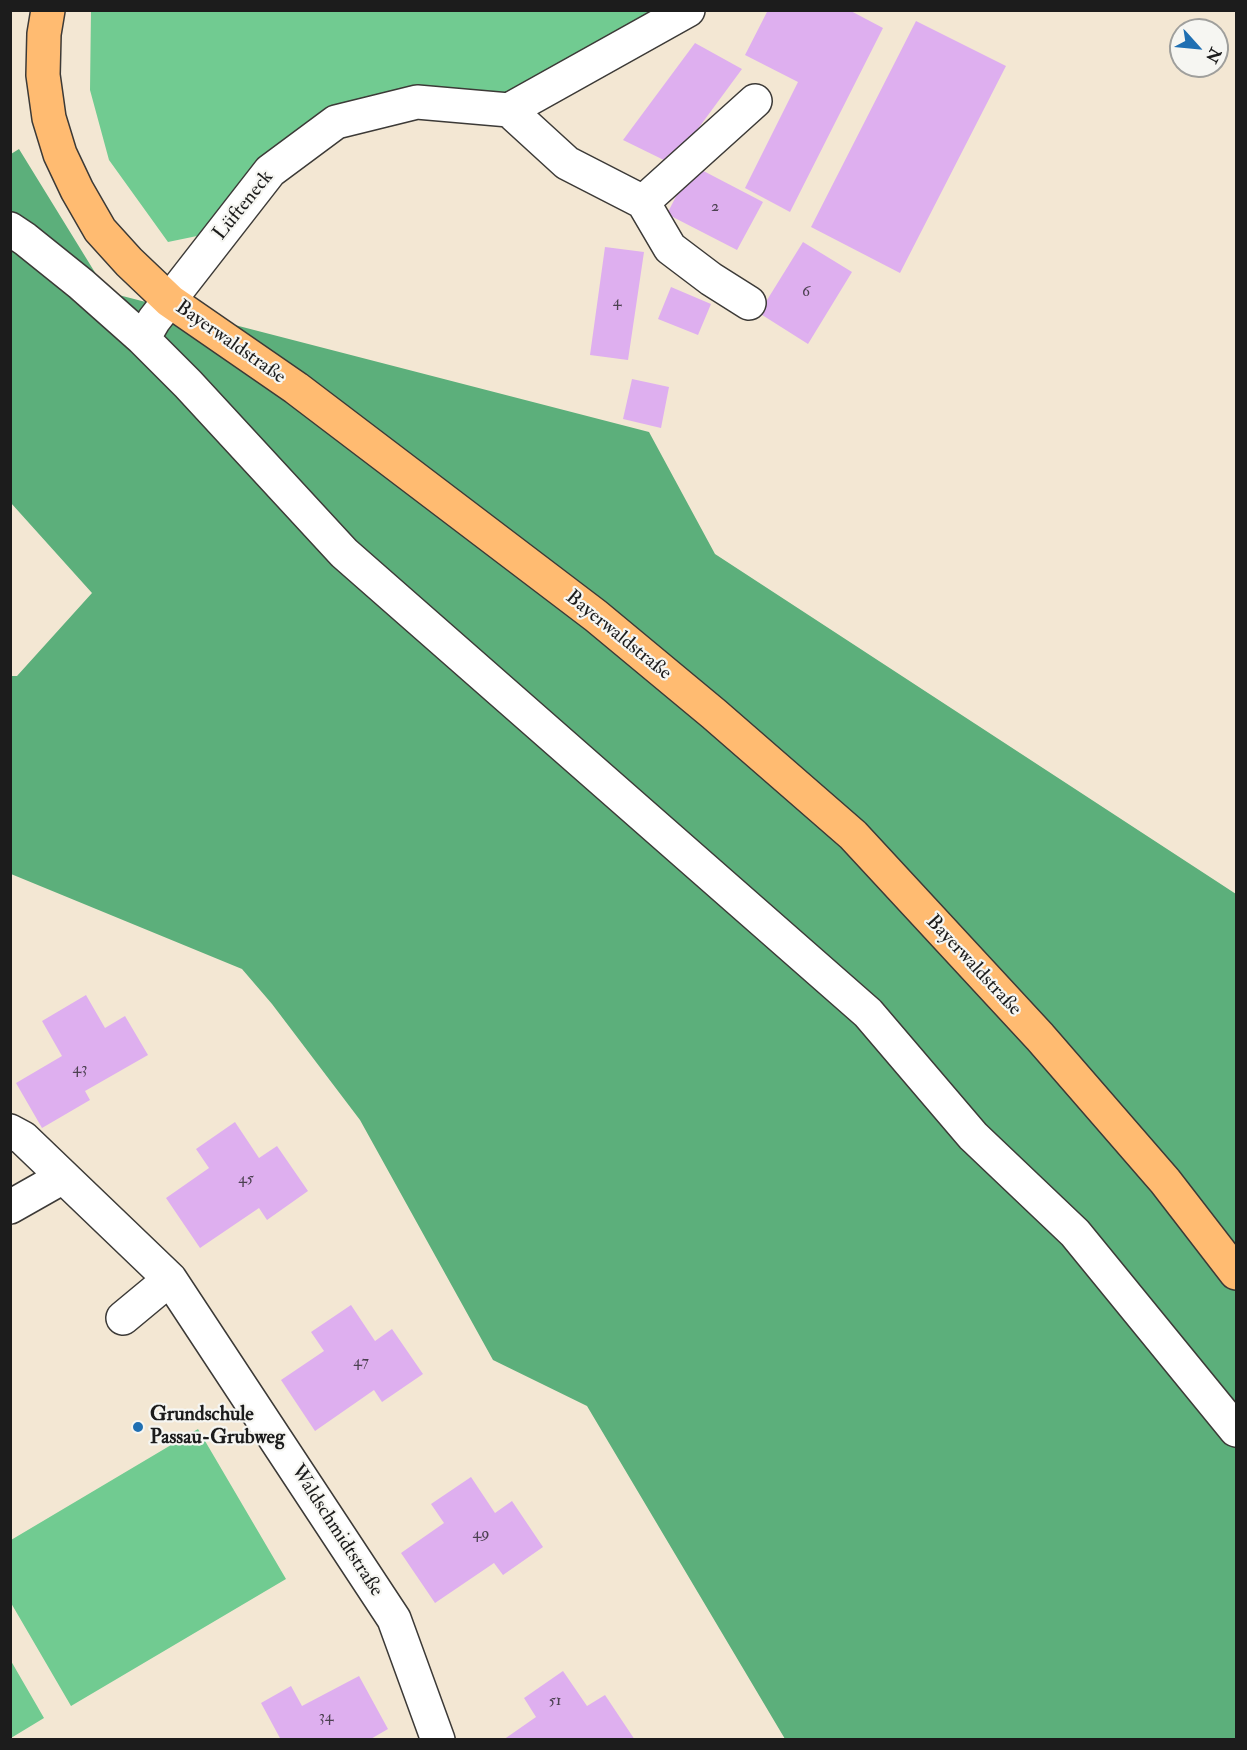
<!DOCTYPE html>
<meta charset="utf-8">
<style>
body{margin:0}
#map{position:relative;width:1247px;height:1750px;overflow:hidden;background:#f3e7d3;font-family:"IM FELL Double Pica",serif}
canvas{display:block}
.frame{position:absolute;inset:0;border:12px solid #1c1c1c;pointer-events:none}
.north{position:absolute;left:1169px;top:18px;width:60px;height:60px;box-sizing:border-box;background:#f6f6f2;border:2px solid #9f9f9c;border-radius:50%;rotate:117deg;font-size:16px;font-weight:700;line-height:24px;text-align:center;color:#1c1c1c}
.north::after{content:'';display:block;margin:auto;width:21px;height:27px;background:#1f6fb2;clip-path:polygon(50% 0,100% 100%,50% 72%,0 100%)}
</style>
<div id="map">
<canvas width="1247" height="1750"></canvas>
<div class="frame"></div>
<div class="north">N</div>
</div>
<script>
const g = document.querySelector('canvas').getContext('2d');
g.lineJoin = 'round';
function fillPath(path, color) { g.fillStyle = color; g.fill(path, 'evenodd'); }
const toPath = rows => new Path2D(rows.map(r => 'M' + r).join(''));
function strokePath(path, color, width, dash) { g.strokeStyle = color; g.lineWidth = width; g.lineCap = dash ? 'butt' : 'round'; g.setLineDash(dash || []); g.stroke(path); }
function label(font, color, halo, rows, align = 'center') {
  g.font = font + ' "IM FELL Double Pica",serif'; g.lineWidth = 4.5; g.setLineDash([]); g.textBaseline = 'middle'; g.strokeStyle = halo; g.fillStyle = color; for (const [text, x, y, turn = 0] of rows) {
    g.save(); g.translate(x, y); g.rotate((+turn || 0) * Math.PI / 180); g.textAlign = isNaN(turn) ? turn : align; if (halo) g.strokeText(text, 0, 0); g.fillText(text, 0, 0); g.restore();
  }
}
fillPath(toPath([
 [91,10,689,11,509,110,336,122,197,236,168,242,109,160,90,90],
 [198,1429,286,1579,71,1706,11,1603,11,1540],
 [11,1661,44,1718,11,1738,10,1738]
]), '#71cb91');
fillPath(toPath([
 [19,149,107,292,649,432,715,554,1236,894,1236,1739,785,1739,587,1406,493,1360,360,1120,272,1004,242,969,11,874,11,676,17,676,92,593,11,503,11,154]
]), '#5caf7b');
fillPath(toPath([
 [768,10,849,10,883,28,790,212,745,188,798,82,745,55],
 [916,21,1006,66,900,273,811,227],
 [695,43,742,69,672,164,623,140],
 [692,165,763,202,737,250,667,214],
 [803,242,852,272,808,344,759,313],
 [605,247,644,252,628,360,590,355],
 [671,287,711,304,698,335,658,319],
 [632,379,669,387,661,428,623,419],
 [86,995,105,1028,125,1016,148,1055,85,1091,90,1100,42,1128,16,1083,62,1056,42,1021],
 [235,1122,259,1158,277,1146,308,1191,267,1220,259,1208,200,1248,166,1198,209,1168,196,1149],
 [351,1305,375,1341,392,1329,423,1374,382,1402,374,1390,315,1431,281,1380,324,1351,311,1332],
 [471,1477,495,1513,512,1501,543,1547,503,1575,494,1563,435,1603,401,1553,444,1523,431,1504],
 [563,1671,587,1706,605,1695,635,1740,503,1740,536,1717,524,1698],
 [359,1676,388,1729,369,1740,281,1740,261,1703,291,1686,302,1706]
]), '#deafef');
const minor = toPath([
 [688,10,509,110,417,102,336,122,270,171,154,320,143,339,188,384,344,553,868,1013,973,1136,1075,1233,1236,1430],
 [509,110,567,163,643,202,670,248,711,279,749,303],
 [643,202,755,101],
 [10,229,25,239,81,284,143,339],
 [10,1131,23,1138,170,1279,394,1619,438,1740],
 [10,1207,63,1177],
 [123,1318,170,1279]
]);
const major = toPath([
 [48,10,44,34,43,75,49,118,60,154,77,190,100,230,129,262,170,301,296,388,596,616,714,714,853,835,1040,1037,1165,1181,1236,1273]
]);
strokePath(minor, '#3c3a37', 36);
strokePath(major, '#3c3a37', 36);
strokePath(minor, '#fff', 33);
strokePath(major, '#ffbb71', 33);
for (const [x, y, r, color] of [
 [138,1427,6,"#1f6fb2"]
]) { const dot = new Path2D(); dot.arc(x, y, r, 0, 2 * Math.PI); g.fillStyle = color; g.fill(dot); strokePath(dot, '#f6f6f2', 2); }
label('16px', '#4c4151', null, [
 ["2",715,208],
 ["6",806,293],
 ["4",617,303],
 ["43",80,1070],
 ["45",246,1180],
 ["47",361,1363],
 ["49",481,1535],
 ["51",555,1702],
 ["34",326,1718]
]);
label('20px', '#1c1c1c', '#f6f6f2', [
 ["Lüfteneck",244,206,-51],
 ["Bayerwaldstraße",230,343,35],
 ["Bayerwaldstraße",618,636,39],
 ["Bayerwaldstraße",973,966,47],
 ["Waldschmidtstraße",336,1531,57]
]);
label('bold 20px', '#1c1c1c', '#f6f6f2', [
 ["Grundschule",150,1416],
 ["Passau-Grubweg",150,1439]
], 'left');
</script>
